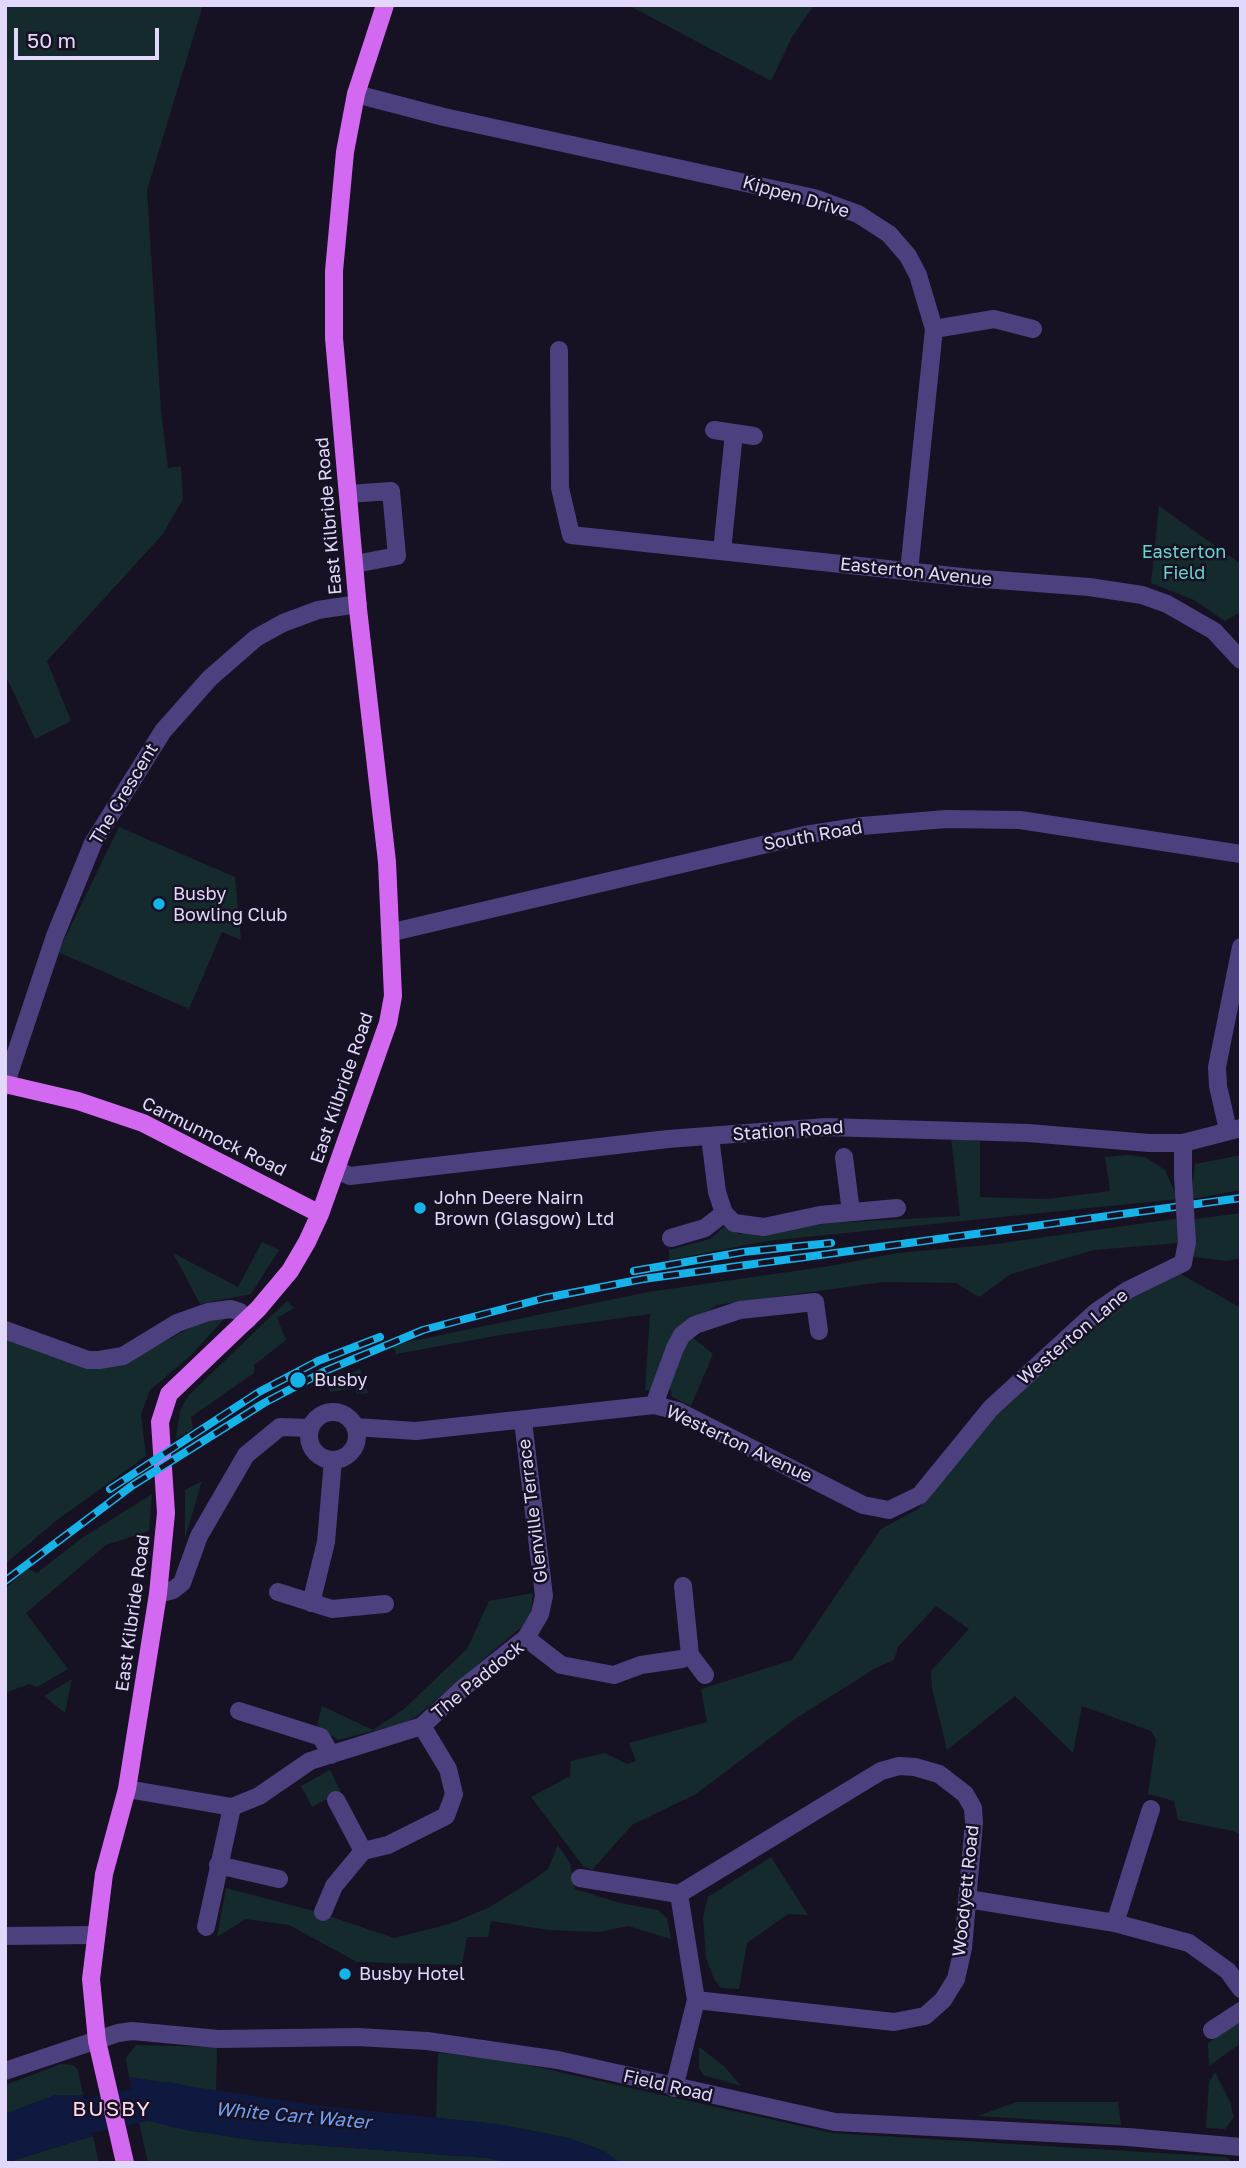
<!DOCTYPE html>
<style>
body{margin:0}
#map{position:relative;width:1246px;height:2168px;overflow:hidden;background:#171124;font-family:"Golos Text",sans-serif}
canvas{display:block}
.frame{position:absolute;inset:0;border:7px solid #e1d8fb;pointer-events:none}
.scale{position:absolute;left:14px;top:28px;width:145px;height:32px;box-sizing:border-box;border:4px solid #e1d8fb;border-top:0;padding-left:9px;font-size:21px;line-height:24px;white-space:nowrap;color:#e1d8fb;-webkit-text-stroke:5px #171124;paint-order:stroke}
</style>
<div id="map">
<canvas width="1246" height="2168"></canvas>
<div class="frame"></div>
<div class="scale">50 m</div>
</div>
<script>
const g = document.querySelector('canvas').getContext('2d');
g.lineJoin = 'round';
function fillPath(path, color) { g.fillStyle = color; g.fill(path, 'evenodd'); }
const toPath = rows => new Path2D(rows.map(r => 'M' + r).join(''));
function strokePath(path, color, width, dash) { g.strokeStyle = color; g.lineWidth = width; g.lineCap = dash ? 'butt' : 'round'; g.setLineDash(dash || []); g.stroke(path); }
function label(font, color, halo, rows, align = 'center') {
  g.font = font + ' "Golos Text",sans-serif'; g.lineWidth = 5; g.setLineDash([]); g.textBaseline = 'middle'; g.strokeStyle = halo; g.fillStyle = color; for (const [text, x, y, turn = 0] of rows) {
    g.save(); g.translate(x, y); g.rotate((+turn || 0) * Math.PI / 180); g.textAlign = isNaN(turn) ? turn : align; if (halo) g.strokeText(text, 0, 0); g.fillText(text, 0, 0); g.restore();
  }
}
fillPath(toPath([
 [5,5,203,5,147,190,161,411,168,468,181,466,183,499,163,534,47,661,71,721,35,739,5,674],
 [628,5,814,5,792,37,771,81],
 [1159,506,1241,564,1241,612,1225,621,1194,600,1151,583],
 [119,827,235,877,241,940,222,932,189,1009,58,952],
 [951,1138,980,1141,980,1197,1046,1199,1110,1191,1105,1157,1128,1155,1145,1157,1165,1170,1178,1199,767,1241,669,1260,669,1250,710,1239,724,1227,739,1234,832,1223,960,1216],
 [1241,1155,1241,1190,1191,1199,1195,1164],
 [1241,1213,1241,1258,1227,1261,1194,1257,1195,1219],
 [1181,1218,1179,1243,1094,1250,1011,1274,979,1297,956,1283,883,1282,717,1305,690,1323,654,1391,645,1390,650,1314,506,1334,396,1354,393,1345,648,1292,830,1266,897,1253,988,1245],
 [262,1242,279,1250,251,1294,200,1304,173,1253,238,1287],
 [1181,1274,1241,1308,1241,1835,1233,1831,1178,1820,1174,1801,1148,1794,1156,1739,1151,1731,1082,1706,1073,1753,1015,1696,947,1750,932,1688,931,1671,969,1629,936,1606,898,1647,894,1660,874,1669,795,1719,696,1794,632,1825,592,1870,583,1866,531,1797,570,1776,571,1761,605,1753,627,1764,636,1761,629,1743,707,1722,701,1689,792,1660,881,1529,918,1509,1011,1397,1117,1306],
 [287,1301,294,1308,277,1318,286,1340,254,1365,254,1373,191,1417,193,1429,176,1439,180,1411,189,1395],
 [225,1318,190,1356,150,1390,141,1414,146,1456,57,1520,5,1564,5,1338,124,1363,203,1321],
 [692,1337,713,1354,691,1406,672,1397,669,1383,682,1350],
 [360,1369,368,1393,357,1394,355,1388,330,1392,327,1384],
 [202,1481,185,1538,185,1490],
 [152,1494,149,1531,106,1545,26,1613,68,1669,37,1687,29,1684,5,1693,5,1589,28,1569,37,1573,82,1538],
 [533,1593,531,1612,525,1624,417,1716,404,1723,338,1740,317,1725,322,1706,373,1730,404,1709,467,1649,489,1601],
 [72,1679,65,1713,44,1696],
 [330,1770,341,1792,312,1807,301,1786],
 [558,1845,570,1863,575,1889,620,1903,658,1910,667,1918,671,1939,628,1926,599,1932,549,1930,491,1921,488,1937,467,1937,462,1965,357,1962,289,1925,246,1919,217,1937,226,1888,314,1911,394,1938,449,1924,488,1908,533,1880,548,1869],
 [771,1857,808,1915,788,1914,747,1943,739,1989,721,1988,714,1979,706,1958,703,1917,708,1897],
 [1241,2021,1241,2043,1209,2066,1208,2043],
 [136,2045,217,2047,216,2092,129,2077,126,2058],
 [699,2047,724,2066,741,2086,703,2075,699,2067],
 [438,2053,506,2060,832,2133,1226,2157,1234,2163,620,2163,604,2151,569,2138,497,2124,436,2118],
 [61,2064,73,2065,78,2070,83,2095,56,2095,5,2114,5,2085],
 [1215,2072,1230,2102,1234,2117,1225,2129,1206,2128,1209,2082],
 [1016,2102,1118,2102,1121,2125,978,2116],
 [138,2118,186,2130,260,2141,487,2158,511,2163,148,2163],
 [93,2136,99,2163,6,2163,34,2154]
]), '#152a2d');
fillPath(toPath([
 [129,2077,314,2105,497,2124,569,2138,604,2151,620,2163,511,2163,487,2158,260,2141,186,2130,138,2118],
 [56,2095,83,2095,93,2136,5,2163,5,2114]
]), '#0f193f');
strokePath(toPath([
 [5,2141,44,2126,166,2099,183,2103]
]), '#0f193f', 35);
strokePath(toPath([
 [356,94,444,117,814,198,858,214,889,234,908,256,918,275,934,329,909,571],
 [934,329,994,319,1033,329],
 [559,350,560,488,571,535,971,578,1089,587,1142,595,1167,604,1214,631,1241,660],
 [714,430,754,436],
 [348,494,391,491,397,556,355,564],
 [722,551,734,433],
 [393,932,805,835,862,826,946,819,1020,820,1241,854],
 [5,1086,55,936,93,843,163,731,210,678,256,638,283,623,318,610,358,604],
 [1228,1130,1218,1086,1217,1067,1241,947],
 [710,1137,717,1192,724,1213,734,1223,764,1227,820,1215,897,1208],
 [1183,1143,1183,1176],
 [844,1157,851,1212],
 [336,1170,350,1176,668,1139,826,1127,1028,1133,1149,1143,1183,1143,1241,1128],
 [671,1238,705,1228,724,1213],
 [5,1330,88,1360,99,1360,123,1356,177,1323,208,1312,231,1309,240,1312,248,1320],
 [654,1405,675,1348,682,1335,695,1325,740,1310,815,1302,819,1331],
 '309 1436a24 24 0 1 1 48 0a24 24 0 1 1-48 0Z',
 [523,1421,544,1596,540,1614,526,1638],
 [355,1427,416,1431,654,1405,678,1411,863,1505,889,1510,920,1495,991,1408,1096,1312,1128,1290,1183,1263,1187,1242],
 [278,1592,332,1609,385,1604],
 [158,1594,173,1590,182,1583,199,1536,246,1455,280,1427,310,1428],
 [311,1603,326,1542,333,1460],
 [690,1655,705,1675],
 [239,1711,321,1737,331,1755],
 [127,1789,232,1807,259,1796,310,1761,422,1726,463,1688,526,1638,561,1665,614,1675,641,1665,682,1659,690,1655,683,1586],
 [336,1800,363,1851],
 [218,1865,279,1879],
 [580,1878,679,1894],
 [968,1899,1115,1923,1189,1943,1228,1971,1241,1989],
 [323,1912,334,1886,363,1851,388,1845,446,1816,454,1794,448,1769,422,1726],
 [1115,1923,1151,1809],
 [206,1927,232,1807],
 [5,1936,94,1935],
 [1212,2030,1241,2011],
 [5,2071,118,2033,132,2031,218,2039,358,2037,427,2041,558,2060,835,2122,1128,2137,1241,2147],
 [674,2088,696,2000,679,1894,881,1771,899,1766,915,1767,939,1774,965,1794,973,1808,974,1822,963,1948,956,1979,943,2000,925,2016,894,2022,696,2000]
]), '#4d407f', 18);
strokePath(toPath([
 [5,1084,78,1101,143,1123,320,1214],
 [125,2163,97,2041,91,1979,104,1874,127,1789,158,1594,166,1513,160,1422,169,1394,258,1309,290,1271,307,1242,320,1214,388,1023,393,996,387,862,358,609,334,338,334,271,345,152,356,94,385,5]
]), '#d469f1', 18);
const rail = toPath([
 [634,1271,743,1252,831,1243],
 [110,1489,259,1392,318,1361,380,1337],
 [5,1581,133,1485,264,1403,325,1371,423,1330,545,1298,643,1279,1241,1198]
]);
strokePath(rail, '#15b3e9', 8);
strokePath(rail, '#171124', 5, [16]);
strokePath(toPath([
 [1183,1176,1187,1242]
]), '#4d407f', 18);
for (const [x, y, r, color] of [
 [159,904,7,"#15b3e9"],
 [420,1208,7,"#15b3e9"],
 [298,1380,9,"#15b3e9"],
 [345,1974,7,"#15b3e9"]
]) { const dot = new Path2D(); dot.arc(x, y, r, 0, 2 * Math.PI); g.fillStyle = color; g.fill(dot); strokePath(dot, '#171124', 2.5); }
label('18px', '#e1d8fb', '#171124', [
 ["Kippen Drive",796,197,16],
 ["East Kilbride Road",329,516,-95],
 ["Easterton Avenue",916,572,6],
 ["The Crescent",124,794,-59],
 ["South Road",813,836,-10],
 ["East Kilbride Road",342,1088,-71],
 ["Station Road",788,1131,-4],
 ["Carmunnock Road",214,1137,26],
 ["Westerton Lane",1073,1337,-40],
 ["Westerton Avenue",739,1444,25],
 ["Glenville Terrace",533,1511,-97],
 ["East Kilbride Road",133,1613,-82],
 ["The Paddock",478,1680,-39],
 ["Woodyett Road",966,1891,-84],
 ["Field Road",668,2086,13]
]);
label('18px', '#6ad5cb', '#171124', [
 ["Easterton",1184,552],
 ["Field",1184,573]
]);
label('18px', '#e1d8fb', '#171124', [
 ["Busby",173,894],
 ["Bowling Club",173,915],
 ["John Deere Nairn",434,1198],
 ["Brown (Glasgow) Ltd",434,1219],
 ["Busby",314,1380],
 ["Busby Hotel",359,1974]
], 'left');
label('italic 19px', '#6fa1f2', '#171124', [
 ["White Cart Water",293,2116,5]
]);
g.letterSpacing = '2px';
label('21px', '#fcd9ea', '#171124', [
 ["BUSBY",112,2109]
]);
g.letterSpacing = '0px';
</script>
